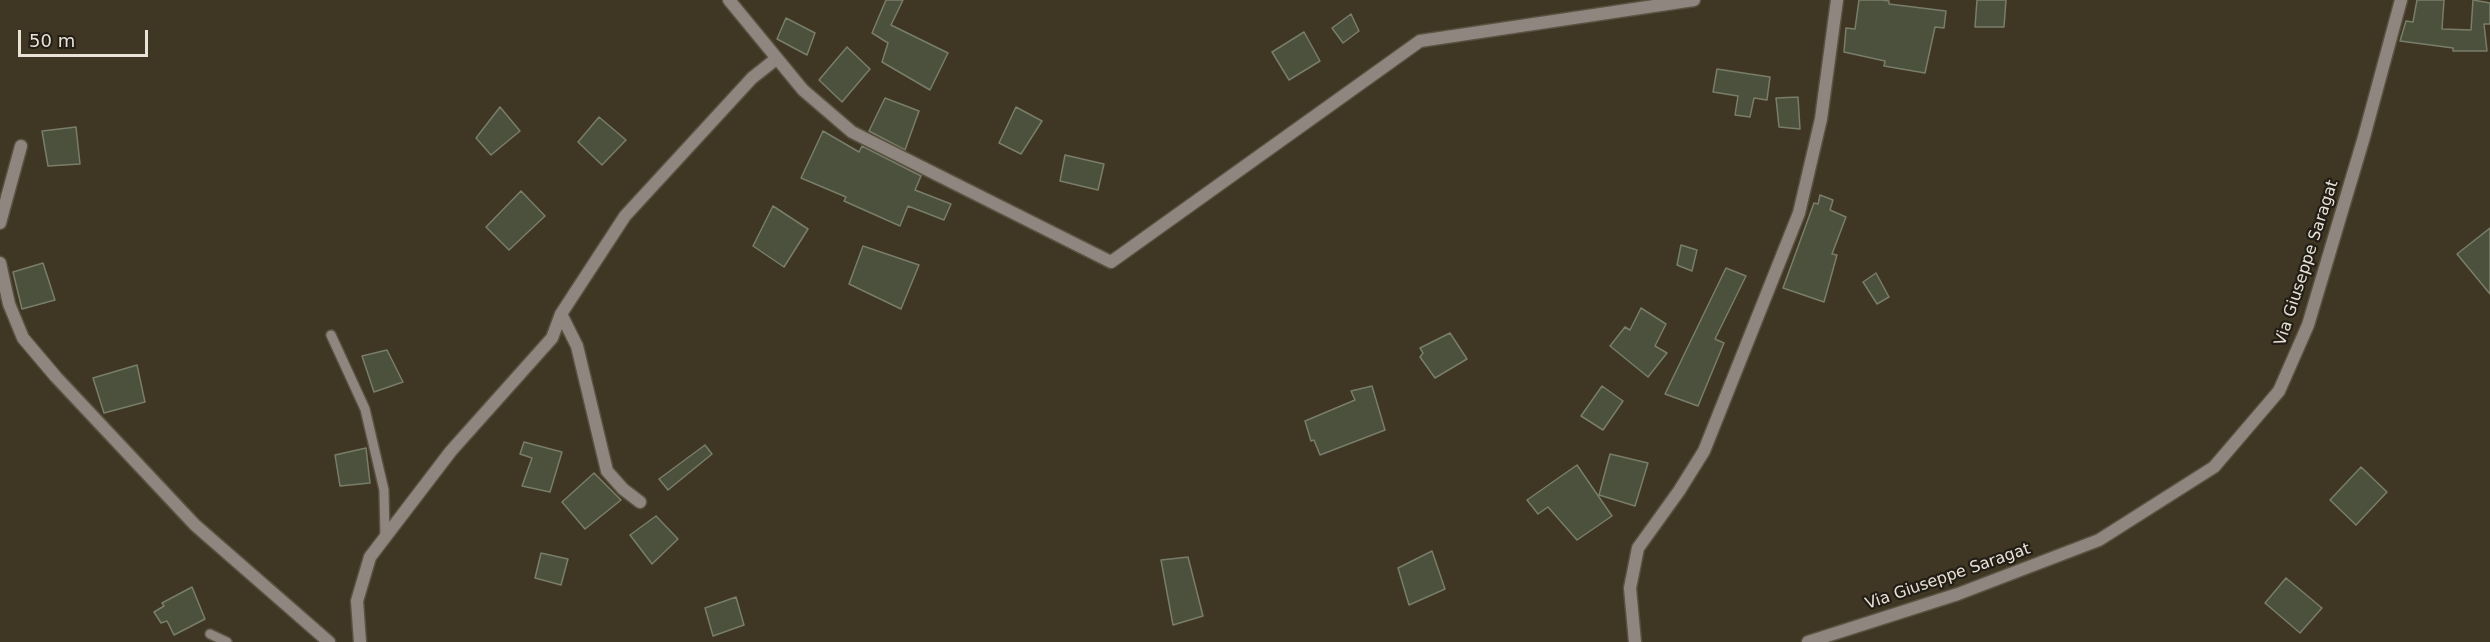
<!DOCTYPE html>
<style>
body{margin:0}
#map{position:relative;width:2490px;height:642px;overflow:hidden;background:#3f3624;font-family:"DejaVu Sans",sans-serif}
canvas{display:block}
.scale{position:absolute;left:18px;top:30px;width:130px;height:27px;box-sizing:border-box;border:3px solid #e8e2d7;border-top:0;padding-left:8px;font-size:18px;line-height:21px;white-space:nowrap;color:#e8e2d7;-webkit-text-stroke:4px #221e16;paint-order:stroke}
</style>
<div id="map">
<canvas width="2490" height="642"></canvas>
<div class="scale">50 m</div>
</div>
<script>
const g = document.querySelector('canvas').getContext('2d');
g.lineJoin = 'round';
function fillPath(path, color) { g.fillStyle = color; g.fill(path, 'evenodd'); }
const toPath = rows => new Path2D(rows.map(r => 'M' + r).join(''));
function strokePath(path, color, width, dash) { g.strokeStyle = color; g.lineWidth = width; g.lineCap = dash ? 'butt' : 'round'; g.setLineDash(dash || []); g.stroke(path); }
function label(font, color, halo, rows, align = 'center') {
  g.font = font + ' "DejaVu Sans",sans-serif'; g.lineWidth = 4.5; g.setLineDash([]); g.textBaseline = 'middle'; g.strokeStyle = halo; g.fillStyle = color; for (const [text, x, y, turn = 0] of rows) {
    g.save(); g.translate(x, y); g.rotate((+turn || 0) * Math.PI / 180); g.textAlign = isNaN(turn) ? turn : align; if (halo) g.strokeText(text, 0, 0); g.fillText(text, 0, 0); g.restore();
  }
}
const building = toPath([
 [886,0,903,0,891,25,948,53,930,90,882,62,888,43,872,33,886,0],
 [1859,0,1882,0,1889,1,1889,4,1946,11,1944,28,1935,27,1925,73,1884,66,1885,61,1844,52,1846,28,1855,29,1859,0],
 [1977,0,2006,0,2004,27,1975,27,1977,0],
 [2417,0,2444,0,2442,29,2471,30,2473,0,2490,3,2490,24,2484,24,2487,51,2453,51,2453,48,2400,41,2406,21,2413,22,2417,0],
 [1351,14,1359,31,1343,43,1332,28,1351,14],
 [786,18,815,33,807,55,777,39,786,18],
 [1304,32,1320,61,1289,80,1272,52,1304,32],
 [847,47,870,69,842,102,819,80,847,47],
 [1717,69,1770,77,1767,100,1754,98,1750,117,1735,115,1738,96,1713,92,1717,69],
 [1798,97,1800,129,1779,127,1776,98,1798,97],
 [885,98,919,111,905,150,869,131,885,98],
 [500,107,520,131,491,155,476,138,500,107],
 [1016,107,1042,121,1021,154,999,143,1016,107],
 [599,117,626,140,602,165,578,142,599,117],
 [76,127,80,164,48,166,42,131,76,127],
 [823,131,859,152,862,146,921,176,915,190,951,204,944,220,908,206,900,226,844,201,846,197,801,178,823,131],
 [1065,155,1104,164,1098,190,1060,181,1065,155],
 [521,191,545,216,509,250,486,227,521,191],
 [1820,195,1833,200,1830,210,1846,217,1832,254,1837,255,1824,302,1783,288,1814,203,1818,204,1820,195],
 [773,206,808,229,784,267,753,246,773,206],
 [2490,228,2490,294,2457,254,2490,228],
 [1681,245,1697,250,1692,271,1677,265,1681,245],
 [863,246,919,265,901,309,849,284,863,246],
 [43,263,55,300,22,309,13,272,43,263],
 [1726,268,1746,276,1715,339,1724,343,1698,406,1665,394,1726,268],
 [1876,273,1889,297,1877,304,1863,282,1876,273],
 [1641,308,1666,324,1655,346,1667,353,1648,377,1610,346,1625,327,1630,330,1641,308],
 [1450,333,1467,359,1435,378,1420,357,1423,353,1420,348,1450,333],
 [387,350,403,382,374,392,362,356,387,350],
 [137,365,145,402,104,413,93,378,137,365],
 [1372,386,1385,430,1320,455,1314,440,1311,441,1305,421,1355,400,1351,391,1372,386],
 [1602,386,1623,401,1603,430,1581,416,1602,386],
 [524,442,562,452,550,492,522,486,532,458,520,454,524,442],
 [705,445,712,454,668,490,659,479,705,445],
 [366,448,370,483,340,486,335,455,366,448],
 [1610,454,1648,463,1635,506,1599,495,1610,454],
 [1577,465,1612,516,1577,540,1548,507,1538,514,1527,500,1577,465],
 [2361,467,2387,492,2356,525,2330,500,2361,467],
 [594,473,621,500,585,529,562,502,594,473],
 [656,516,678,539,652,564,630,535,656,516],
 [1432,551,1445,589,1409,605,1398,568,1432,551],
 [541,553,568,559,561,585,535,578,541,553],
 [1188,557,1203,616,1173,625,1161,560,1188,557],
 [2286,578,2322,608,2300,633,2265,603,2286,578],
 [192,587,205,619,174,635,167,621,161,623,154,612,164,606,162,603,192,587],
 [736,597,744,625,713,636,705,608,736,597]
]);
fillPath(building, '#4c513d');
strokePath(building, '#797e69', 1.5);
const service = toPath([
 [331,335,365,409,384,490,385,537],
 [210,634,227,642]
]);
const minor = toPath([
 [729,0,803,90,852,132,1111,262,1420,41,1694,0],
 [0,223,21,146],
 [0,263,9,304,23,338,56,377,195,525,329,642],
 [561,314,577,346,607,471,623,489,640,502],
 [360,642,357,601,370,557,451,451,552,338,561,314,625,216,752,78,776,59],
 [1635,642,1630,588,1638,548,1679,491,1704,451,1799,213,1821,119,1837,0]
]);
const tertiary = toPath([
 [1808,642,1958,594,2099,540,2214,467,2279,391,2308,325,2364,137,2401,0]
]);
strokePath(service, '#5a5241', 12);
strokePath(minor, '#5a5241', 15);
strokePath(tertiary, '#5a5241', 15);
strokePath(service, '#8f8680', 9);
strokePath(minor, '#8f8680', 12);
strokePath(tertiary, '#8f8680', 12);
label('16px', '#e8e2d7', '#221e16', [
 ["Via Giuseppe Saragat",2307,263,-72],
 ["Via Giuseppe Saragat",1948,577,-19]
]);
</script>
